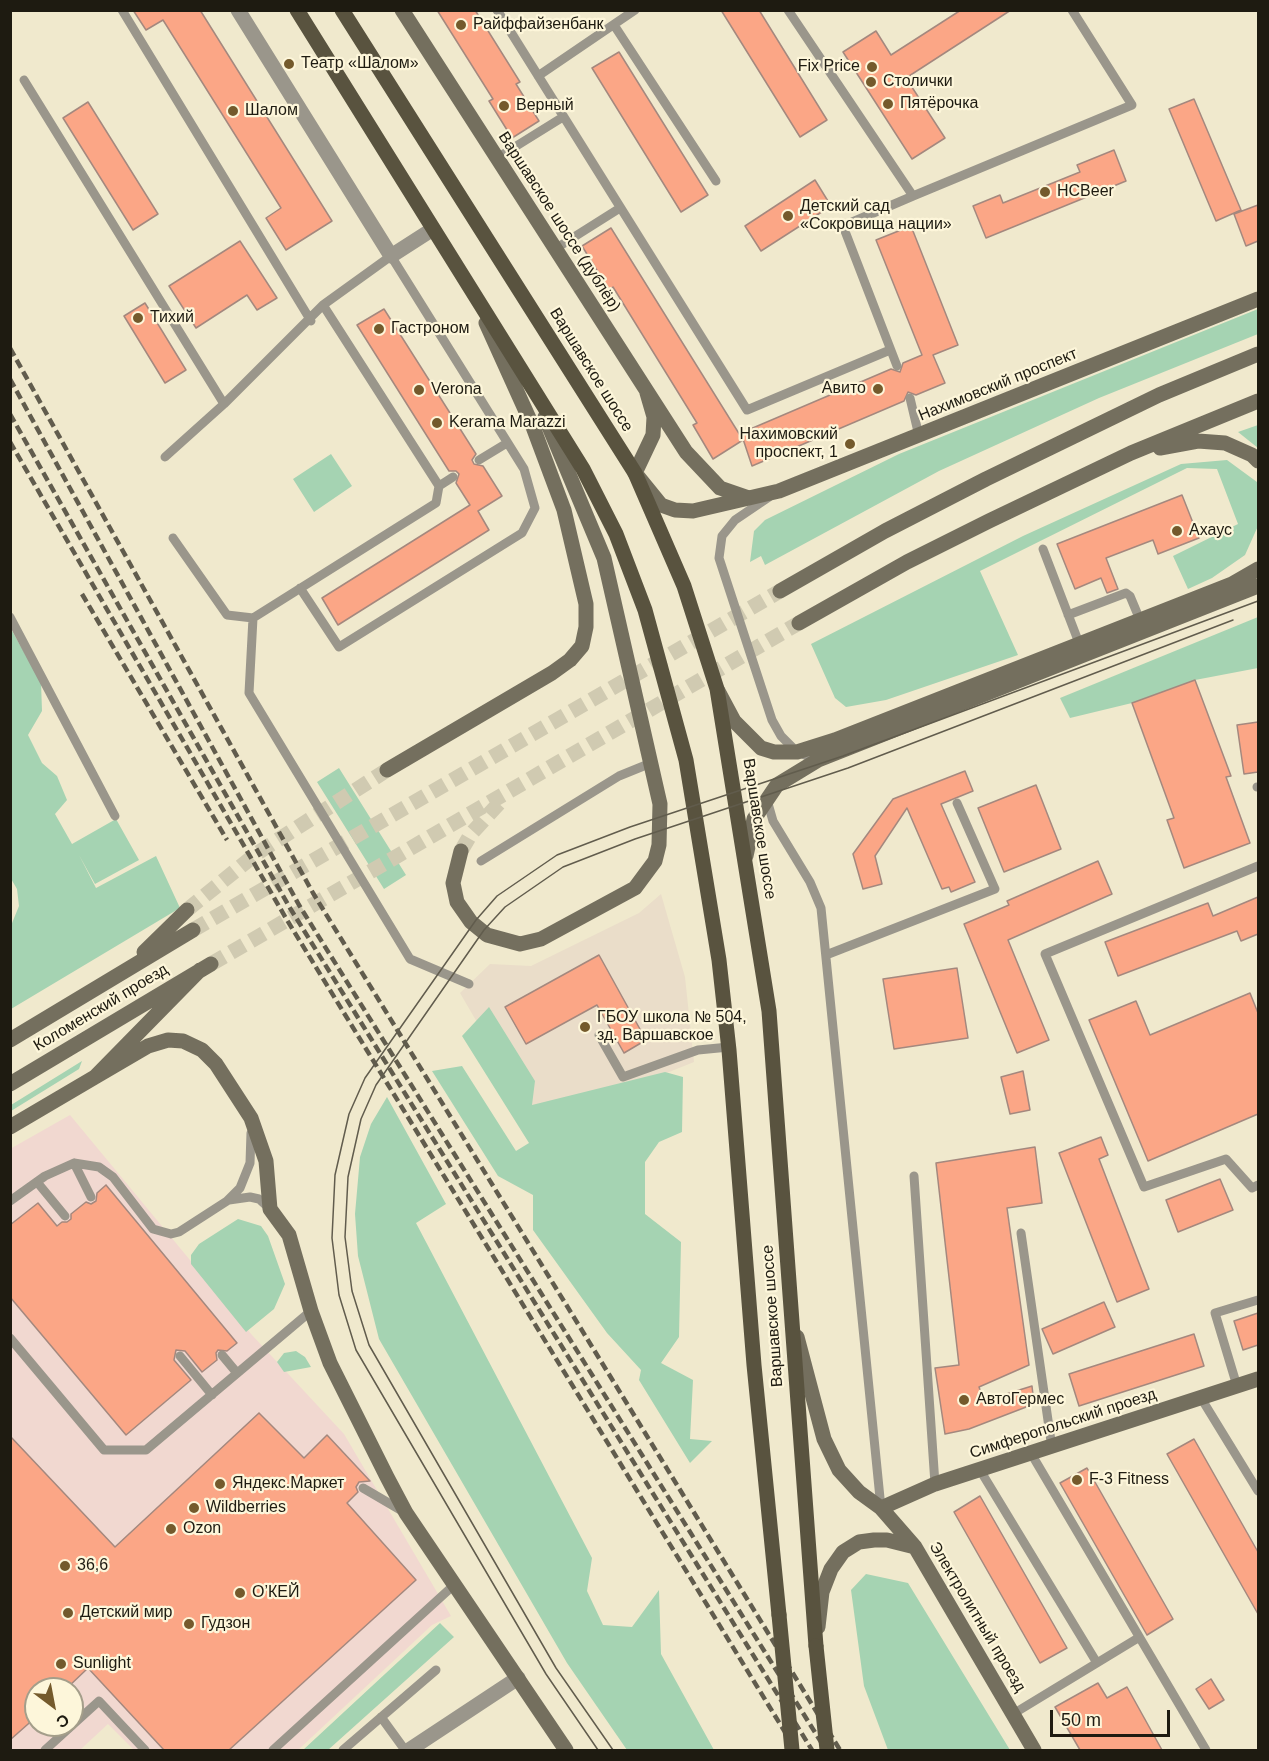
<!DOCTYPE html>
<meta charset="utf-8">
<style>
body{margin:0}
#map{position:relative;width:1269px;height:1761px;overflow:hidden;background:#f0e9cd;font-family:Arial,sans-serif}
canvas{display:block}
.frame{position:absolute;inset:0;border:12px solid #1e1b11;pointer-events:none}
.north{position:absolute;left:24px;top:1677px;width:60px;height:60px;box-sizing:border-box;background:#fdf6da;border:2px solid #a49e8a;border-radius:50%;rotate:148deg;font-size:16px;font-weight:700;line-height:24px;text-align:center;color:#1e1b11}
.north::after{content:'';display:block;margin:auto;width:21px;height:27px;background:#745a2c;clip-path:polygon(50% 0,100% 100%,50% 72%,0 100%)}
.scale{position:absolute;left:1050px;top:1710px;width:120px;height:27px;box-sizing:border-box;border:3px solid #1e1b11;border-top:0;padding-left:8px;font-size:18px;line-height:21px;white-space:nowrap;color:#1e1b11;-webkit-text-stroke:4px #fdf6da;paint-order:stroke}
</style>
<div id="map">
<canvas width="1269" height="1761"></canvas>
<div class="frame"></div>
<div class="north">С</div>
<div class="scale">50 m</div>
</div>
<script>
const g = document.querySelector('canvas').getContext('2d');
g.lineJoin = 'round';
function fillPath(path, color) { g.fillStyle = color; g.fill(path, 'evenodd'); }
const toPath = rows => new Path2D(rows.map(r => 'M' + r).join(''));
function strokePath(path, color, width, dash) { g.strokeStyle = color; g.lineWidth = width; g.lineCap = dash ? 'butt' : 'round'; g.setLineDash(dash || []); g.stroke(path); }
function label(font, color, halo, rows, align = 'center') {
  g.font = font + ' Arial,sans-serif'; g.lineWidth = 4.5; g.setLineDash([]); g.textBaseline = 'middle'; g.strokeStyle = halo; g.fillStyle = color; for (const [text, x, y, turn = 0] of rows) {
    g.save(); g.translate(x, y); g.rotate((+turn || 0) * Math.PI / 180); g.textAlign = isNaN(turn) ? turn : align; if (halo) g.strokeText(text, 0, 0); g.fillText(text, 0, 0); g.restore();
  }
}
fillPath(toPath([
 [70,1115,252,1335,344,1434,451,1616,432,1625,298,1750,134,1750,108,1724,80,1750,11,1750,10,1149],
 [36,1689,72,1689,72,1725,36,1725]
]), '#f1d8d0');
fillPath(toPath([
 [661,894,685,977,694,1062,537,1125,460,993,490,964,531,966,639,913]
]), '#eaddc9');
fillPath(toPath([
 [1258,309,1258,334,1099,398,939,471,765,565,761,556,750,562,754,531,765,520,899,454],
 [1258,425,1258,448,1238,432],
 [331,454,352,486,314,512,293,479],
 [1227,460,1257,482,1258,526,1245,555,1212,578,1188,589,1173,556,1238,524,1217,469,1187,468,980,571,1018,655,886,700,846,707,835,698,811,644,1023,536,1181,464],
 [1258,617,1258,668,1195,680,1132,703,1070,718,1060,698],
 [11,629,41,682,42,711,28,735,42,763,57,776,67,800,55,814,72,844,116,819,139,860,95,884,79,855,96,888,156,856,180,908,11,1009,10,928,19,906,17,889,10,877],
 [339,768,406,875,384,889,317,782],
 [489,1007,535,1081,532,1105,665,1072,683,1077,682,1132,659,1142,645,1162,645,1214,681,1242,679,1337,661,1363,693,1380,690,1439,712,1441,690,1463,639,1380,641,1370,607,1333,533,1230,533,1195,498,1176,432,1071,462,1066,516,1151,529,1143,462,1036],
 [82,1061,79,1069,11,1111,11,1105],
 [387,1097,446,1204,416,1223,592,1558,587,1591,603,1625,632,1627,659,1590,661,1654,714,1750,627,1750,567,1663,379,1339,358,1256,355,1214,360,1157,371,1124],
 [238,1219,261,1226,268,1236,285,1284,274,1309,246,1332,191,1264,191,1255,199,1244],
 [296,1351,305,1357,311,1367,284,1372,277,1362,284,1353],
 [866,1574,908,1583,1010,1750,888,1750,864,1686,851,1590],
 [440,1623,454,1637,328,1750,303,1750]
]), '#a5d3b2');
const building = toPath([
 [133,10,200,10,332,221,286,250,266,218,281,208,163,20,146,30,133,10],
 [437,10,475,10,520,82,516,84,539,121,512,138,489,101,493,99,437,10],
 [721,10,759,10,827,120,800,137,721,10],
 [961,10,1011,10,906,78,945,138,912,159,843,52,876,31,891,55,961,10],
 [619,52,708,195,681,212,592,68,619,52],
 [1194,99,1241,210,1216,221,1169,109,1194,99],
 [88,102,158,214,133,230,63,118,88,102],
 [1114,150,1126,181,986,238,973,206,1000,195,1003,203,1080,172,1077,165,1114,150],
 [815,180,831,206,761,251,745,226,815,180],
 [1258,205,1258,241,1246,246,1234,214,1258,205],
 [911,226,958,345,933,355,945,383,916,395,908,392,904,401,752,466,741,433,891,369,900,372,903,363,922,355,876,240,911,226],
 [611,228,743,440,713,459,693,425,697,423,613,287,609,290,582,246,611,228],
 [240,241,277,298,257,310,247,295,196,328,169,286,240,241],
 [145,303,186,370,165,383,124,316,145,303],
 [384,309,476,454,472,460,474,464,483,466,502,496,478,511,489,530,338,625,322,598,470,505,456,483,459,474,456,471,449,471,357,325,384,309],
 [1182,495,1199,538,1158,554,1153,540,1106,558,1118,589,1107,593,1101,578,1075,589,1057,544,1182,495],
 [1195,680,1231,776,1226,777,1250,843,1184,868,1167,820,1174,818,1132,703,1195,680],
 [1258,722,1258,772,1244,774,1237,725,1258,722],
 [965,771,973,791,941,804,975,882,951,892,949,887,942,889,907,808,875,856,882,884,863,889,853,854,893,799,965,771],
 [1036,785,1061,849,1004,872,978,808,1036,785],
 [1098,861,1112,894,1008,940,1049,1040,1017,1053,964,924,1009,905,1007,901,1098,861],
 [1258,897,1258,934,1241,941,1237,931,1118,976,1105,942,1208,903,1213,916,1258,897],
 [599,955,646,1040,624,1053,597,1005,526,1044,505,1007,599,955],
 [957,968,968,1038,894,1049,883,979,957,968],
 [1250,993,1258,1013,1258,1114,1148,1161,1089,1020,1136,1001,1150,1035,1250,993],
 [1023,1071,1030,1110,1010,1114,1001,1077,1023,1071],
 [1101,1137,1108,1155,1099,1159,1149,1289,1117,1302,1059,1153,1101,1137],
 [1035,1147,1042,1203,1007,1208,1029,1365,979,1387,984,1401,1032,1386,1034,1404,969,1429,945,1434,935,1368,959,1365,936,1163,1035,1147],
 [1220,1179,1233,1210,1178,1232,1166,1200,1220,1179],
 [106,1185,237,1343,227,1351,218,1350,216,1353,217,1360,202,1372,185,1351,176,1350,174,1360,191,1380,126,1435,10,1297,10,1225,38,1203,57,1226,62,1222,67,1222,71,1219,71,1214,86,1202,91,1204,96,1201,97,1193,106,1185],
 [1104,1302,1115,1327,1053,1354,1042,1329,1104,1302],
 [1258,1313,1258,1345,1243,1350,1234,1321,1258,1313],
 [1194,1334,1204,1366,1079,1406,1069,1374,1194,1334],
 [259,1413,304,1458,327,1435,370,1481,359,1482,356,1487,358,1492,347,1503,416,1580,229,1750,164,1750,88,1668,66,1689,36,1689,36,1717,10,1740,10,1436,115,1547,259,1413],
 [1194,1439,1258,1552,1258,1614,1167,1454,1194,1439],
 [1087,1468,1173,1619,1147,1635,1060,1483,1087,1468],
 [980,1496,1067,1648,1040,1663,954,1512,980,1496],
 [1211,1679,1224,1700,1209,1709,1196,1689,1211,1679],
 [1098,1683,1107,1698,1127,1687,1162,1750,1080,1750,1055,1707,1098,1683]
]);
fillPath(building, '#fba686');
strokePath(building, '#a4887e', 1.5);
strokePath(toPath([
 [461,851,471,834,501,801],
 [187,910,256,854,387,770],
 [193,930,780,591],
 [211,964,799,623]
]), '#d0cab1', 15, [15, 8]);
strokePath(toPath([
 [122,10,311,321],
 [497,10,747,410,890,350],
 [788,10,913,196,843,226,897,366],
 [614,25,716,181],
 [538,76,635,10],
 [24,80,224,404],
 [497,158,563,117],
 [913,196,1132,105,1072,10],
 [555,249,620,208],
 [323,305,439,486,453,477],
 [910,398,919,436],
 [165,457,224,404,323,305,391,256,524,469,535,508,522,533,339,647,300,588],
 [479,460,507,443],
 [769,497,735,520,722,536,719,558,772,720,781,736,797,752,818,760],
 [173,538,227,615,253,618,436,503,439,486],
 [1043,549,1079,643],
 [1068,615,1126,593,1130,596,1140,620],
 [10,617,115,816],
 [253,618,249,693,410,959,469,984],
 [1257,787,1258,787],
 [767,800,773,821,810,882,821,908,881,1508],
 [481,861,619,776,651,763],
 [1258,866,1045,954,1144,1187,1226,1159,1252,1188,1258,1185],
 [826,955,995,889,957,803],
 [599,1035,623,1077,698,1050,729,1047],
 [74,1163,91,1197],
 [914,1176,935,1484],
 [37,1182,65,1216],
 [229,1200,250,1197,259,1199,270,1209],
 [10,1201,45,1176,74,1163,99,1167,113,1177,153,1229,171,1234,179,1232,227,1201,240,1188,250,1163,251,1133],
 [1021,1233,1052,1448],
 [10,1338,104,1450,146,1450,311,1311],
 [222,1355,237,1373],
 [180,1356,212,1395],
 [1237,1386,1215,1313,1258,1300],
 [1201,1398,1258,1491],
 [1032,1455,1206,1750],
 [980,1470,1097,1663],
 [363,1488,404,1512],
 [1013,1714,1138,1638],
 [381,1717,405,1750],
 [45,1750,99,1701,145,1750],
 [273,1750,454,1585],
 [343,1750,436,1670]
]), '#9a968b', 9);
strokePath(toPath([
 [238,10,391,256,433,229],
 [409,1750,518,1678]
]), '#9a968b', 15);
strokePath(toPath([
 [402,10,686,452,720,488,749,498],
 [647,393,654,417,653,435,635,473,661,505,675,510,693,511,779,491,1258,299],
 [1160,448,1198,441,1225,443,1252,455,1258,461],
 [780,591,885,531,986,479,1159,395,1258,354],
 [799,623,907,562,989,521,1131,453,1258,401],
 [718,691,734,721,761,748,774,752,797,752,835,740,1232,584,1258,569],
 [387,770,552,673,570,660,582,646,586,627,586,604,564,510,533,427,486,323],
 [461,851,453,883,457,902,471,922,487,935,520,944,541,939,635,888,655,861,659,845,660,804,604,558,545,417],
 [746,856,754,819,777,785,818,760,1258,586],
 [144,952,187,910],
 [10,1040,193,930],
 [95,1077,148,1046,168,1040,183,1041,202,1050,216,1064,251,1118,266,1161,270,1209,289,1235,311,1311,330,1363,387,1477,406,1513,566,1750],
 [10,1084,211,964],
 [10,1127,95,1077,200,970],
 [797,1337,824,1439,839,1470,859,1492,881,1508,915,1547,1034,1750],
 [881,1508,935,1484,1258,1379],
 [818,1627,822,1592,831,1569,843,1552,859,1542,874,1540,887,1540,915,1547]
]), '#746f5e', 15);
strokePath(toPath([
 [297,10,583,469,616,534,645,610,686,760,719,960,729,1050,754,1365,779,1615],
 [342,10,635,473,684,586,717,689,769,1011,816,1646]
]), '#59533f', 15);
strokePath(toPath([
 [598,1750,546,1674,356,1350,339,1295,332,1238,335,1175,349,1114,365,1078,476,920,497,896,557,855,630,827,843,756,1258,601],
 [613,1750,556,1668,369,1345,352,1291,345,1237,348,1177,361,1119,376,1085,484,930,505,907,563,867,635,839,848,768,1233,620]
]), '#615c4d', 1.5);
strokePath(toPath([
 [10,348,313,893,840,1750],
 [10,379,299,905,826,1750],
 [10,414,290,908,812,1750],
 [10,442,287,920,796,1750],
 [82,594,227,840]
]), '#615c4d', 4.5, [9, 4.5]);
strokePath(toPath([
 [779,1615,792,1750],
 [816,1646,827,1750]
]), '#59533f', 15);
for (const [x, y, r, color] of [
 [461,25,6,"#745a2c"],
 [289,64,6,"#745a2c"],
 [872,67,6,"#745a2c"],
 [871,82,6,"#745a2c"],
 [888,104,6,"#745a2c"],
 [504,106,6,"#745a2c"],
 [233,111,6,"#745a2c"],
 [1045,192,6,"#745a2c"],
 [788,216,6,"#745a2c"],
 [138,318,6,"#745a2c"],
 [379,329,6,"#745a2c"],
 [878,389,6,"#745a2c"],
 [419,390,6,"#745a2c"],
 [437,423,6,"#745a2c"],
 [850,444,6,"#745a2c"],
 [1177,531,6,"#745a2c"],
 [585,1027,6,"#745a2c"],
 [964,1400,6,"#745a2c"],
 [1077,1480,6,"#745a2c"],
 [220,1484,6,"#745a2c"],
 [194,1508,6,"#745a2c"],
 [171,1529,6,"#745a2c"],
 [65,1566,6,"#745a2c"],
 [240,1593,6,"#745a2c"],
 [68,1613,6,"#745a2c"],
 [189,1624,6,"#745a2c"],
 [61,1664,6,"#745a2c"]
]) { const dot = new Path2D(); dot.arc(x, y, r, 0, 2 * Math.PI); g.fillStyle = color; g.fill(dot); strokePath(dot, '#fdf6da', 2); }
label('16px', '#1e1b11', '#fdf6da', [
 ["Райффайзенбанк",473,25],
 ["Театр «Шалом»",301,64],
 ["Fix Price",860,67,"right"],
 ["Столички",883,82],
 ["Пятёрочка",900,104],
 ["Верный",516,106],
 ["Шалом",245,111],
 ["HCBeer",1057,192],
 ["Детский сад",800,207],
 ["«Сокровища нации»",800,225],
 ["Тихий",150,318],
 ["Гастроном",391,329],
 ["Авито",866,389,"right"],
 ["Verona",431,390],
 ["Kerama Marazzi",449,423],
 ["Нахимовский",838,435,"right"],
 ["проспект, 1",838,453,"right"],
 ["Ахаус",1189,531],
 ["ГБОУ школа № 504,",597,1018],
 ["зд. Варшавское",597,1036],
 ["АвтоГермес",976,1400],
 ["F-3 Fitness",1089,1480],
 ["Яндекс.Маркет",232,1484],
 ["Wildberries",206,1508],
 ["Ozon",183,1529],
 ["36,6",77,1566],
 ["О’КЕЙ",252,1593],
 ["Детский мир",80,1613],
 ["Гудзон",201,1624],
 ["Sunlight",73,1664]
], 'left');
label('16px', '#1e1b11', '#fdf6da', [
 ["Варшавское шоссе (дублёр)",559,222,57],
 ["Варшавское шоссе",591,370,58],
 ["Нахимовский проспект",998,385,-22],
 ["Варшавское шоссе",759,829,81],
 ["Коломенский проезд",101,1008,-31],
 ["Варшавское шоссе",773,1316,-94],
 ["Симферопольский проезд",1063,1424,-18],
 ["Электролитный проезд",977,1617,59]
]);
</script>
